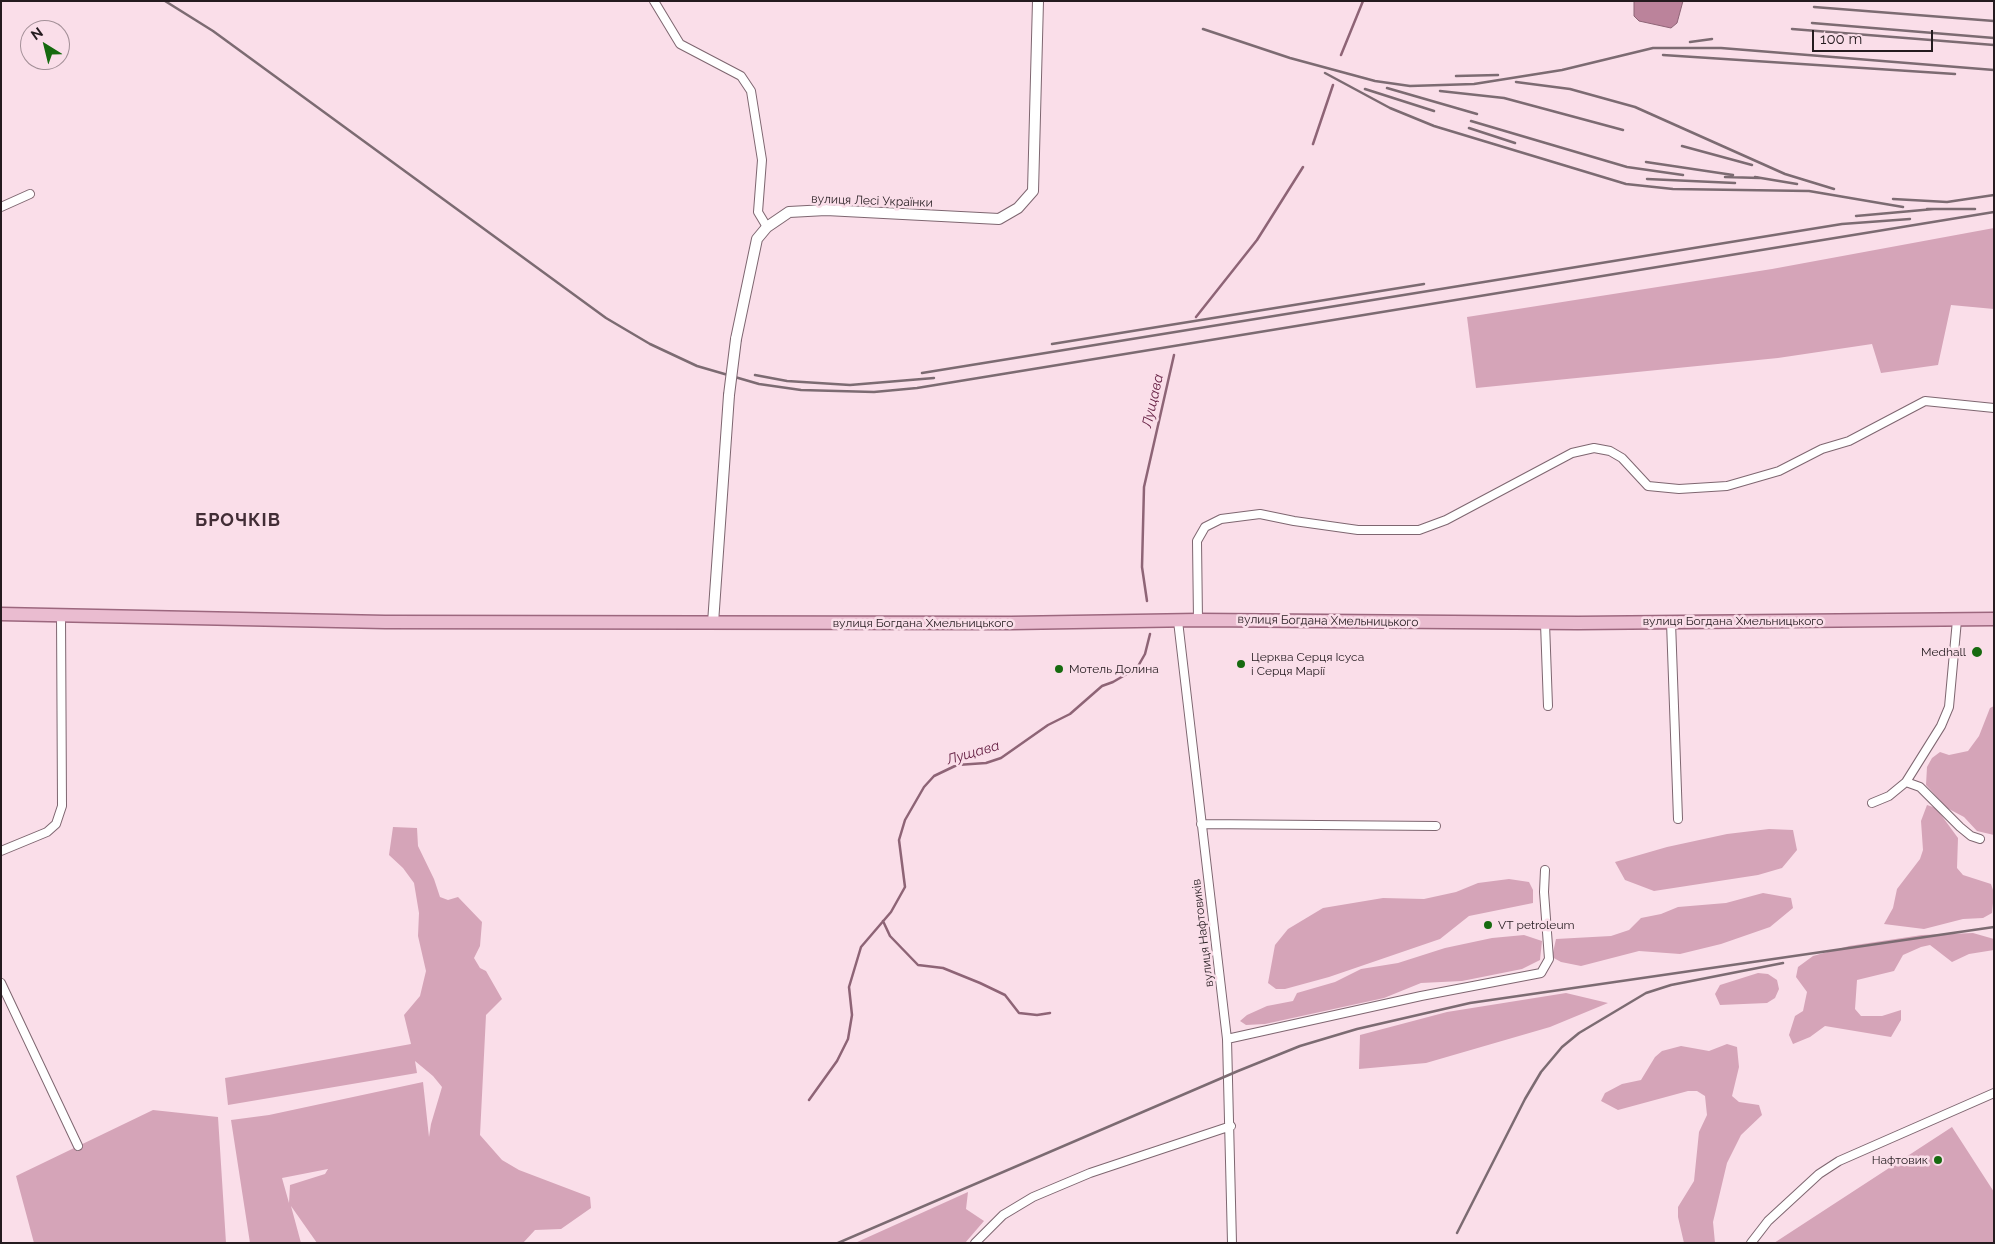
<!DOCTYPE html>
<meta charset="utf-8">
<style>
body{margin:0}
#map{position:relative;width:1995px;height:1244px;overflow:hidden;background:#fadee9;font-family:Raleway,sans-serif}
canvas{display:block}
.frame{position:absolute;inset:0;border:2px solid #241b1f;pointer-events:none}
.north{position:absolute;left:20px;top:20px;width:50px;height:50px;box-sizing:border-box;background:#fadee9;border:1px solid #a49098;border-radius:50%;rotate:324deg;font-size:14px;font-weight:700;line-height:20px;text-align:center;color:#241b1f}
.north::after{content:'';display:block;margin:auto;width:18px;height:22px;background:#166a0f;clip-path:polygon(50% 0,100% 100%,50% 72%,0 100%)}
.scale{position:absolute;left:1812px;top:30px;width:121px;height:22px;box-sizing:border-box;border:2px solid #241b1f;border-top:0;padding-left:6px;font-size:15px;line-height:18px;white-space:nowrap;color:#241b1f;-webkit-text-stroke:4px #fadee9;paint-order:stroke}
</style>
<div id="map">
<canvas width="1995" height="1244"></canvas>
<div class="frame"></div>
<div class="north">N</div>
<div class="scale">100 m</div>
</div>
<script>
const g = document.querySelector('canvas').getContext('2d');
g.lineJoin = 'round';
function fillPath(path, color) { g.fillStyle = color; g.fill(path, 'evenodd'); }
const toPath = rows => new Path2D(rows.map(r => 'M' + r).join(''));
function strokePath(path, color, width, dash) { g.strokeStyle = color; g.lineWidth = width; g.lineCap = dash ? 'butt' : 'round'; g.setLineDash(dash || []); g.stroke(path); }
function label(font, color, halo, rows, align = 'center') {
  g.font = font + ' Raleway,sans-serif'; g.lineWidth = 5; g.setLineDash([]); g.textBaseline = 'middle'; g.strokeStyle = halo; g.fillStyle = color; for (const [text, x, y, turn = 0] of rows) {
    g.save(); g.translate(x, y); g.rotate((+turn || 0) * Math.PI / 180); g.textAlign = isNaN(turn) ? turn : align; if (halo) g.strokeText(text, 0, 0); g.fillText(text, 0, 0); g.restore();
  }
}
fillPath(toPath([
 [1994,228,1994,309,1951,305,1938,365,1881,373,1872,344,1778,358,1476,388,1467,317,1772,269],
 [1994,706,1994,835,1977,831,1964,817,1947,808,1926,785,1927,767,1932,758,1940,752,1949,755,1968,751,1979,736,1990,708],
 [1927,805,1936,808,1958,838,1957,868,1963,875,1991,884,1994,893,1992,913,1983,918,1963,919,1924,929,1884,924,1893,908,1897,889,1920,859,1923,850,1921,821],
 [393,827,417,828,418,846,434,879,440,897,448,900,458,897,482,922,480,946,474,958,480,968,486,971,502,999,486,1015,480,1135,502,1160,519,1170,590,1197,591,1208,561,1229,535,1230,523,1243,317,1243,291,1206,301,1243,250,1243,231,1120,269,1115,423,1082,429,1137,431,1124,442,1087,433,1076,415,1061,417,1073,228,1105,225,1078,411,1044,404,1015,420,996,426,971,418,936,419,913,414,883,403,868,389,855],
 [328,1169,325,1174,290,1185,289,1203,282,1178],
 [1769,829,1793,830,1797,850,1782,868,1758,875,1654,891,1625,880,1615,862,1667,847,1727,834],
 [1509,879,1529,882,1533,890,1533,903,1469,916,1440,939,1329,977,1285,989,1276,989,1268,983,1275,945,1288,929,1323,908,1383,898,1424,899,1456,892,1478,883],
 [1763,893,1791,898,1793,908,1770,927,1721,944,1680,954,1639,951,1581,966,1561,962,1552,957,1556,939,1611,936,1629,930,1641,918,1661,914,1678,907,1726,903],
 [1973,933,1994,939,1994,950,1969,954,1952,962,1930,945,1921,947,1903,955,1894,971,1857,980,1855,1009,1861,1016,1882,1016,1901,1010,1901,1020,1891,1037,1825,1026,1810,1037,1793,1044,1789,1035,1795,1016,1803,1011,1807,992,1796,977,1798,967,1813,956,1849,946,1922,935],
 [1524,935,1542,941,1540,960,1522,969,1462,981,1421,983,1384,998,1265,1024,1246,1025,1240,1021,1247,1015,1267,1006,1293,1001,1297,993,1335,982,1361,969,1398,963,1445,948,1492,938],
 [1758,973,1768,974,1777,980,1779,989,1775,998,1767,1003,1720,1005,1715,994,1720,985],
 [1566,993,1608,1003,1550,1027,1426,1063,1359,1069,1360,1035,1447,1012],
 [1727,1044,1737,1047,1739,1067,1732,1096,1739,1102,1759,1105,1762,1115,1741,1135,1727,1163,1713,1222,1715,1243,1684,1243,1678,1217,1678,1207,1694,1181,1699,1132,1707,1115,1705,1096,1697,1091,1688,1091,1618,1110,1601,1101,1605,1093,1622,1084,1641,1080,1655,1057,1662,1051,1681,1046,1709,1051],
 [153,1110,218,1117,226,1243,34,1243,16,1176],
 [1952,1127,1994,1192,1994,1243,1774,1243],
 [968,1192,966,1209,984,1221,965,1243,855,1243]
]), '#d5a4b8');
const water = toPath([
 [1634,1,1683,1,1677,23,1671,28,1639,21,1634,16,1634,1]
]);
fillPath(water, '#bb839b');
strokePath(water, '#8e6476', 1);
strokePath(toPath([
 [1341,55,1363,1],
 [1313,144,1333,85],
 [1196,317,1257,240,1303,167],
 [1147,601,1142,567,1144,487,1174,355],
 [883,921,890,936,918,965,943,968,980,983,1005,995,1019,1013,1037,1015,1050,1013],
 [809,1100,837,1061,848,1039,852,1015,849,987,861,947,891,912,905,887,899,840,905,820,924,787,934,776,957,765,986,763,1001,758,1048,725,1070,714,1102,686,1113,682,1137,668,1145,654,1150,634]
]), '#8e6476', 2.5);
const minor = toPath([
 [654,1,680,44,741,76,751,91,762,160,758,212,767,227],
 [1,207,30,194],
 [1198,620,1197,541,1205,527,1221,519,1260,514,1294,521,1358,530,1419,530,1446,520,1572,453,1594,448,1610,451,1622,458,1648,486,1679,489,1727,486,1779,471,1822,449,1849,441,1925,401,1994,408],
 [1178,621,1227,1039,1232,1243],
 [1671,622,1678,819],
 [1545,623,1548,706],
 [1906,782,1920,787,1960,827,1971,836,1980,839],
 [1872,803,1889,796,1906,782,1941,726,1949,707,1957,620],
 [1201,824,1436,826],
 [1,851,47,832,56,824,62,806,61,615],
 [1,983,78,1146],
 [1227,1039,1421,996,1541,973,1549,959,1544,892,1545,870],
 [975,1243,1003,1215,1033,1197,1090,1173,1231,1126],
 [1751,1243,1768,1221,1819,1174,1839,1161,1994,1093]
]);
const tertiary = toPath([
 [736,339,757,239,767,227,789,212,826,210,999,219,1018,208,1033,191,1038,1],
 [713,623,729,395]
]);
const primary = toPath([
 [1,614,385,622,1011,623,1198,620,1578,623,1994,619]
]);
strokePath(minor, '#7e6670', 10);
strokePath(tertiary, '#7e6670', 12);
strokePath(primary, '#9c677e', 15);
strokePath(minor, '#fff', 8);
strokePath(tertiary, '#fff', 10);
strokePath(primary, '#eabcd0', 12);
strokePath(toPath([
 [165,1,213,31,606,318,650,344,697,366,759,384,801,390,874,392,917,388,1994,212],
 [1814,7,1994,21],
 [1812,23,1994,38],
 [1203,29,1290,58,1375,81,1410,86,1474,84,1562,70,1653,48,1721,48,1994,70],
 [1792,29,1994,45],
 [1690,42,1712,39],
 [1663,55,1955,74],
 [1325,73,1390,108,1434,126,1626,184,1673,189,1809,191,1903,207],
 [1456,76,1498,75],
 [1516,82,1570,89,1635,107,1785,174,1834,189],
 [1387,88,1477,114],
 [1365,89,1434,111],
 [1440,91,1504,98,1623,130],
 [1471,121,1627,167,1683,175],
 [1469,128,1515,143],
 [1682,146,1752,165],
 [1646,162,1733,175],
 [1725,177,1760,178],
 [1755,177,1797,184],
 [1647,179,1735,183],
 [1893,199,1947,202,1994,195],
 [1927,209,1975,209],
 [1856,216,1934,209],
 [1052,344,1424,284],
 [922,373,1842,224,1910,219],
 [755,375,787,381,850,385,934,378],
 [1457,1233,1525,1099,1541,1072,1562,1047,1579,1033,1646,993,1671,985,1783,963],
 [838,1243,1238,1071,1300,1046,1357,1029,1470,1003,1994,927]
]), '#7c6b72', 2.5);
const tertiaryBridge = toPath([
 [729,395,736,339]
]);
strokePath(tertiaryBridge, '#7e6670', 12, []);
strokePath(tertiaryBridge, '#fff', 10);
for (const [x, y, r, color] of [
 [1977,652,6,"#166a0f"],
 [1241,664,5,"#166a0f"],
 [1059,669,5,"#166a0f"],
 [1488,925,5,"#166a0f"],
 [1938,1160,5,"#166a0f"]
]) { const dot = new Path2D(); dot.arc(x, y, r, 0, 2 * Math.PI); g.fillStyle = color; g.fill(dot); strokePath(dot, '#fadee9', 2); }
label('12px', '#241b1f', '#fadee9', [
 ["вулиця Лесі Українки",872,201,2],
 ["вулиця Богдана Хмельницького",1328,621,1],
 ["вулиця Богдана Хмельницького",1733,621],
 ["вулиця Богдана Хмельницького",923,623],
 ["вулиця Нафтовиків",1203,933,-97]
]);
label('12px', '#241b1f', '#fadee9', [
 ["Medhall",1966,652,"right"],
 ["Церква Серця Ісуса",1251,657],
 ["і Серця Марії",1251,671],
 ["Мотель Долина",1069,669],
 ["VT petroleum",1498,925],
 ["Нафтовик",1928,1160,"right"]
], 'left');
label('italic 14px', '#662144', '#fadee9', [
 ["Лущава",1153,401,-77],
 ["Лущава",973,753,-16]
]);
g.letterSpacing = '1px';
label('bold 18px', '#422d36', '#fadee9', [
 ["БРОЧКІВ",238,521]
]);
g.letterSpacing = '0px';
</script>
